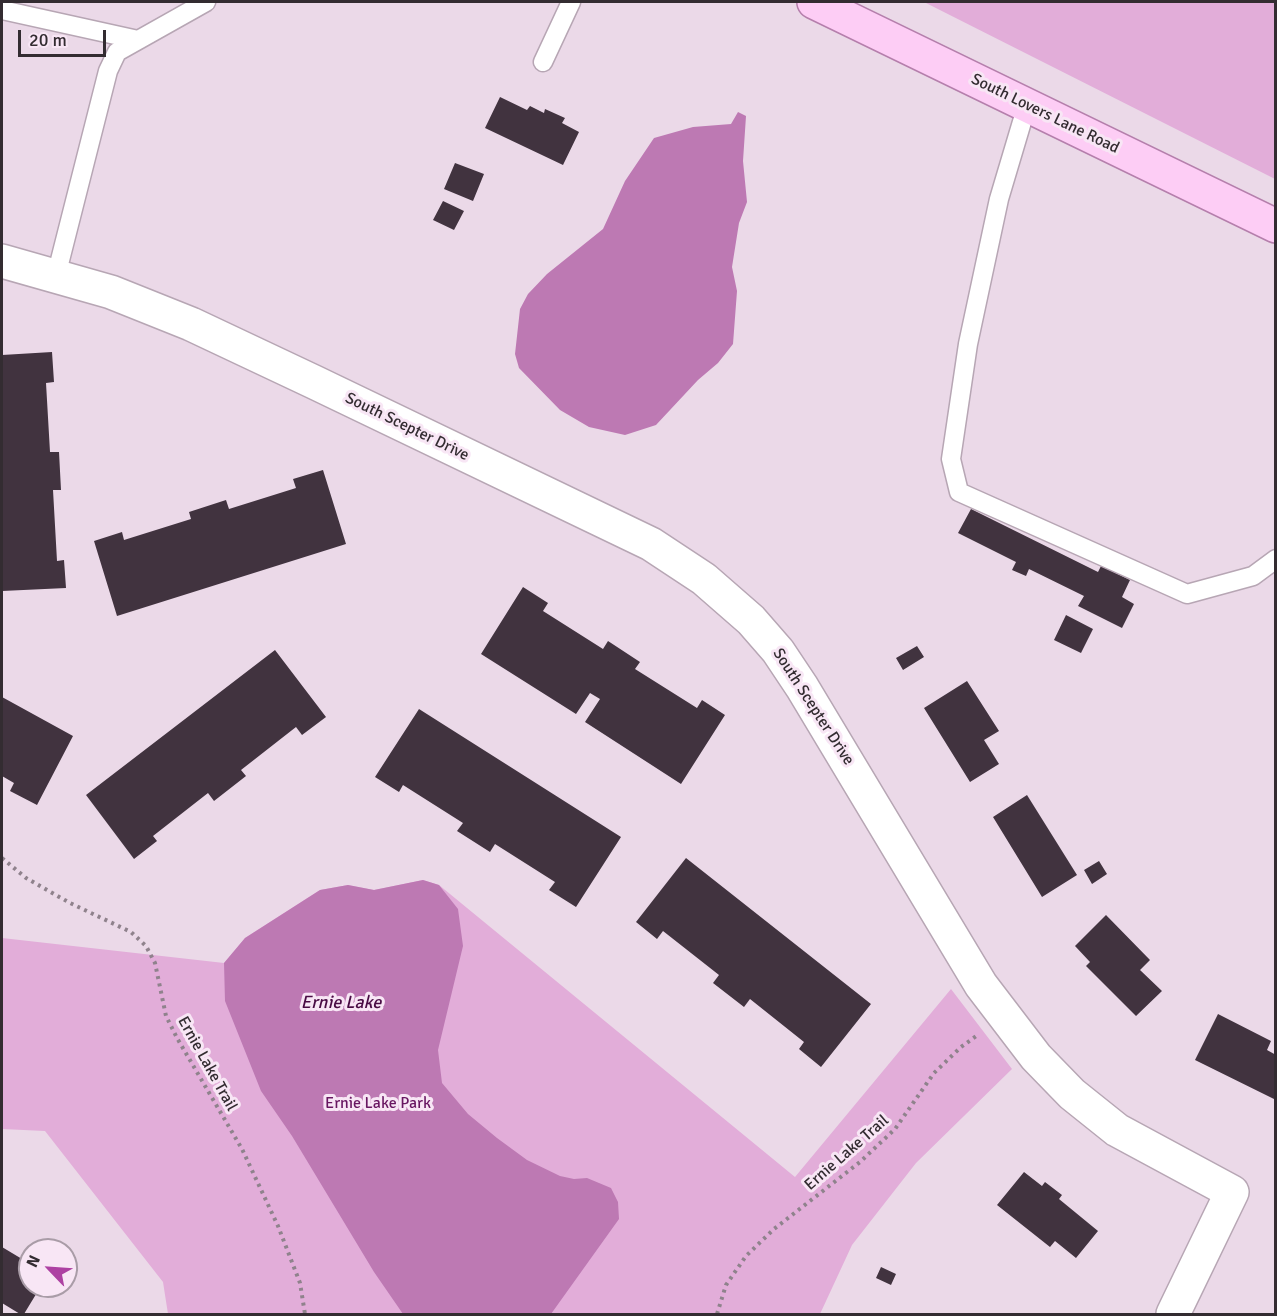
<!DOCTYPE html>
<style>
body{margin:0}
#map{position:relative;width:1277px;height:1316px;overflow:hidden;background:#ebd9e8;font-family:Signika,sans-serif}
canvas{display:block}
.frame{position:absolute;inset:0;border:3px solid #332c31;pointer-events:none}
.north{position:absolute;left:18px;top:1238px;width:60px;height:60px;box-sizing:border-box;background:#f8e6f5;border:2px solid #a99ca7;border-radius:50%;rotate:295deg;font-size:16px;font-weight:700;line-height:24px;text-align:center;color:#332c31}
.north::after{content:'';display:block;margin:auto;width:21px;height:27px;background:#ad41a2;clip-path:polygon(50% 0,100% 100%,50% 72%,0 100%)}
.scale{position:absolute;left:18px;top:30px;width:88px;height:27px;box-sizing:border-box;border:3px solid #332c31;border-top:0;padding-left:8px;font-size:18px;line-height:21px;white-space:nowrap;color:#332c31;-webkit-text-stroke:4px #f8e6f5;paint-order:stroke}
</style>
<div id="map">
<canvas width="1277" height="1316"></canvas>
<div class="frame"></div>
<div class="north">N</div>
<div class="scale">20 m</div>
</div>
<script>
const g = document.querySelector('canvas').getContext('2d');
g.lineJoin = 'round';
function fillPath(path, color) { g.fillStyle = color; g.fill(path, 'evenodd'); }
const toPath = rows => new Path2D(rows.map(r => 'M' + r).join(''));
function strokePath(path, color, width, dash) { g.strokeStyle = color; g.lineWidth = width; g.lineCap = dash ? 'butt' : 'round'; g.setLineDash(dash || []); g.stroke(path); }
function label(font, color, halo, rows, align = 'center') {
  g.font = font + ' Signika,sans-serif'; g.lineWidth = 6; g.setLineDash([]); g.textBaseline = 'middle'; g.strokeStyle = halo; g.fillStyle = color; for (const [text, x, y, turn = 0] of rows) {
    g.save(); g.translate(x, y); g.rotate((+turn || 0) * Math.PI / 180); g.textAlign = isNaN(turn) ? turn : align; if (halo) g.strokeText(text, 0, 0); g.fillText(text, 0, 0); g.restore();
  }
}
fillPath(toPath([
 [924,2,1275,2,1275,179],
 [423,880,439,885,795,1177,951,989,1012,1069,916,1163,852,1245,820,1314,168,1314,163,1282,45,1131,2,1129,2,938,224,963,245,938,320,890,348,885,374,890]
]), '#e2add9');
fillPath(toPath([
 [738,112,746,116,743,161,747,202,739,223,732,267,737,291,733,344,718,363,698,380,656,425,625,435,589,427,560,410,519,368,515,354,520,309,528,294,547,274,603,229,625,181,654,138,693,127,731,124],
 [423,880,439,885,458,909,463,946,438,1050,442,1083,468,1114,497,1138,527,1160,560,1176,574,1179,587,1178,611,1188,618,1202,619,1219,551,1314,403,1314,374,1272,292,1136,261,1091,225,1001,224,963,245,938,320,890,348,885,374,890]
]), '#bd79b3');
fillPath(toPath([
 [500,97,527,110,530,106,544,113,545,109,565,118,562,123,579,132,563,165,485,128],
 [455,163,484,174,473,201,444,189],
 [443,201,464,211,454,230,433,220],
 [52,352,54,382,46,383,50,452,59,452,61,490,53,490,57,561,64,560,66,588,2,591,2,355],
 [323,470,346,544,117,616,94,541,122,532,124,540,191,519,189,512,226,500,229,509,296,488,293,479],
 [971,509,1098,572,1101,566,1130,580,1122,597,1134,604,1122,628,1078,606,1084,596,1029,569,1026,576,1012,570,1016,562,958,533],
 [523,587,548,603,543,611,603,649,608,641,640,662,635,669,697,708,702,700,725,715,681,784,585,722,600,699,590,693,576,714,481,654],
 [1066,615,1093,629,1081,653,1054,640],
 [917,646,924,657,903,670,896,658],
 [275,650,326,717,302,735,296,727,241,770,246,776,214,801,208,793,153,836,157,841,134,859,86,795],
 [967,681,999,731,984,740,999,764,970,782,924,708],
 [2,697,73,736,37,805,10,791,14,783,2,776],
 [419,709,621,837,576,907,549,890,555,882,495,844,490,852,457,831,463,823,403,785,399,792,375,777],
 [1027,795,1077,875,1042,897,993,817],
 [686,858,871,1004,821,1067,799,1049,804,1042,750,999,744,1007,713,983,719,975,663,931,657,939,636,922],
 [1099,861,1107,874,1092,884,1084,870],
 [1106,915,1150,960,1140,970,1162,991,1136,1016,1086,966,1090,962,1075,946],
 [1218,1014,1271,1041,1267,1050,1276,1055,1276,1100,1195,1060],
 [1024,1172,1042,1186,1045,1182,1062,1195,1059,1199,1098,1231,1076,1258,1055,1241,1050,1247,997,1205],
 [2,1247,22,1259,24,1256,30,1260,30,1286,41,1286,24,1314,20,1314,2,1303],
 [881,1267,896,1274,891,1285,876,1278]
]), '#41333f');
const service = toPath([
 [2,10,138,40],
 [543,62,571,2],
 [1027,105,999,199,968,344,951,459,959,492,1187,594,1253,576,1276,559],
 [56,276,108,71,117,52,206,2]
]);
const minor = toPath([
 [2,261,111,292,191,324,314,382,651,544,704,579,751,620,778,651,802,687,981,985,1036,1057,1072,1094,1117,1130,1232,1192,1173,1314]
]);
const primary = toPath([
 [814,2,1276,226]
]);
strokePath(service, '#b7a6b4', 21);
strokePath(minor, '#b7a6b4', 36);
strokePath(primary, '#b57fac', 36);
strokePath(toPath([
 [2,858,26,878,70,903,131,932,146,946,155,963,166,1016,177,1038,242,1149,278,1226,300,1283,305,1314],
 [717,1314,726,1285,746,1256,774,1229,860,1162,895,1129,934,1073,961,1047,979,1034]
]), '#8f828c', 4, [3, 4.5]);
strokePath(service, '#fff', 18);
strokePath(minor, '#fff', 33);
strokePath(primary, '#fdcdf5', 33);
label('16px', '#332c31', '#f8e6f5', [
 ["South Lovers Lane Road",1045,114,26],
 ["South Scepter Drive",407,427,26],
 ["South Scepter Drive",813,707,57],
 ["Ernie Lake Trail",207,1064,61],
 ["Ernie Lake Trail",847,1153,-41]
]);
label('16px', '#681661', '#f8e6f5', [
 ["Ernie Lake Park",378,1104]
]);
label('italic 18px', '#490b44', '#f8e6f5', [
 ["Ernie Lake",341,1003]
]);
</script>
